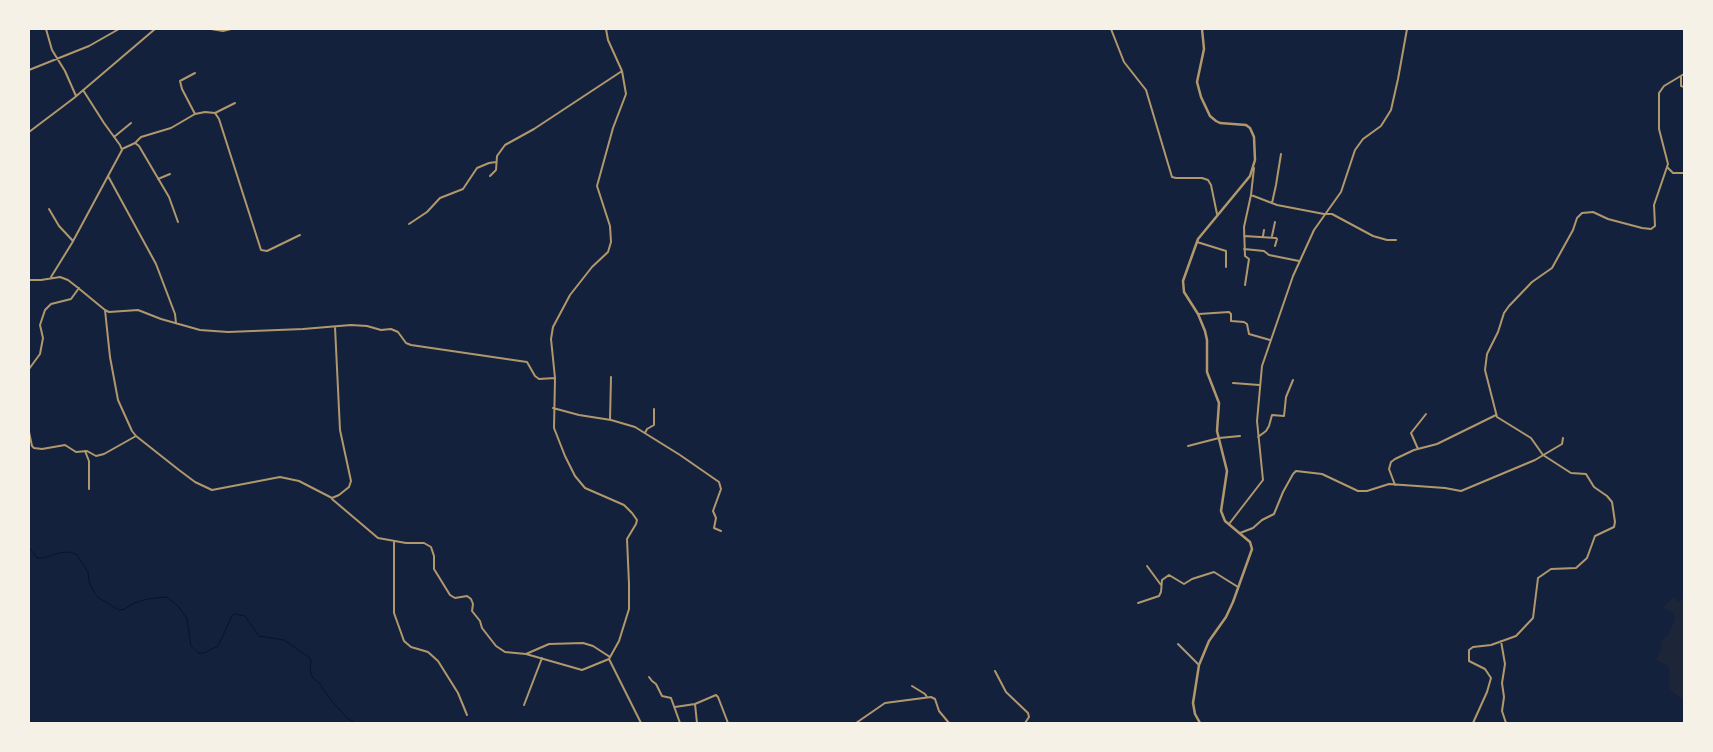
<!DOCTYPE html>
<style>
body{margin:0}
#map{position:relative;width:1713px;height:752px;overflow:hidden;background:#14213d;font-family:"Alegreya Sans",sans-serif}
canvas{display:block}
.frame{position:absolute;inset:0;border:30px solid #f6f1e7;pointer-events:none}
</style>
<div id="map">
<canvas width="1713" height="752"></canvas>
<div class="frame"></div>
</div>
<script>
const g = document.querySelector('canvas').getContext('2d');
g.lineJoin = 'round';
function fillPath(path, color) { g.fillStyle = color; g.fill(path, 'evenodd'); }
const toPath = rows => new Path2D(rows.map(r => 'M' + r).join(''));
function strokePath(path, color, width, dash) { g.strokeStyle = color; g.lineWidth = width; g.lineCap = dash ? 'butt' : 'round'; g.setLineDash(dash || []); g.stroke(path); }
fillPath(toPath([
 [1684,593,1684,701,1669,689,1670,680,1669,666,1656,660,1662,648,1661,641,1669,635,1675,618,1673,612,1665,609,1664,606,1674,597,1678,602,1683,598]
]), '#1d2539');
strokePath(toPath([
 [29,547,37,558,44,558,59,553,70,552,77,555,88,572,89,581,95,594,99,598,119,610,125,609,134,603,148,599,167,597,178,606,187,619,191,646,198,653,204,653,218,646,232,616,235,614,245,616,259,636,284,640,310,658,311,663,310,670,312,677,319,683,331,700,347,718,355,723]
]), '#0b132b', 1);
strokePath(toPath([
 [46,29,52,50,65,71,76,96],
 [211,29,223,31,231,29],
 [1111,29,1124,62,1146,90,1172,177,1176,178,1202,178,1208,180,1211,185,1217,214],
 [29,70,89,46,119,29],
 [1681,77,1681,86,1684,87],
 [215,113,235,103],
 [195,114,182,89,180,81,195,73],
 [29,132,74,98,155,29],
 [114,137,131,123],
 [135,143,141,137,171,128,195,114,205,112,215,113,219,119,261,250,267,251,300,235],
 [122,149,135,143,139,146,169,197,178,222],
 [1667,167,1673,173,1684,173],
 [108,176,156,264,175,314,176,323],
 [490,176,496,170,497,156,505,145,534,129,622,71],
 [158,179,170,174],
 [1251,195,1254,168],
 [1272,203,1276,185,1281,154],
 [49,209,59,226,73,241],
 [409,224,427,212,440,198,463,189,477,168,489,163,496,162],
 [1244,236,1276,238,1277,239,1275,246],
 [1263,236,1264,230],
 [1272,236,1275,222],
 [1197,242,1226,251,1226,267],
 [1244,249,1264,251,1269,255,1299,261],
 [51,277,72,243,122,150,120,145,104,123,83,90],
 [29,280,41,280,60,277,68,280,77,287,105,310,109,312,138,310,161,319,200,330,228,332,303,329,351,325,367,326,381,330,391,329,398,332,406,343,411,345,520,361,527,362,535,376,539,379,555,378,554,428,565,456,575,476,585,488,624,505,632,513,637,520,636,524,627,539,629,584,629,609,619,641,609,659,641,723],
 [1245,285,1249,259,1245,256,1244,227,1251,195,1277,205,1324,214,1332,214,1373,236,1387,240,1396,240],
 [105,310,110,357,118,400,132,431,136,436,179,470,195,482,212,490,280,477,299,481,332,498,339,495,349,487,351,481,340,430,335,327],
 [1199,314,1229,312,1231,314,1231,321,1244,322,1247,324,1249,334,1270,340],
 [29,369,40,354,43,338,40,325,45,310,51,304,71,299,79,288],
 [555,378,551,339,553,327,570,295,592,267,608,252,611,242,610,226,597,186,613,128,626,94,622,71,608,40,606,29],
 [1233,383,1259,385],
 [553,408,579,415,611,420,635,427,680,455,719,482,721,489,713,511,716,518,714,528,721,531],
 [610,420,611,377],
 [29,432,32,446,34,448,42,449,65,445,76,452,87,451,96,456,104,454,136,436],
 [645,433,647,429,654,425,654,409],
 [1258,437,1266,431,1269,426,1272,415,1284,416,1286,397,1293,380],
 [1188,446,1219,438,1240,436],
 [1418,449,1411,433,1426,414],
 [85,451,89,461,89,489],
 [1395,485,1389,469,1391,462,1395,459,1414,450,1437,444,1496,415],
 [332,499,378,538,406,543,424,543,431,547,434,556,434,569,450,595,455,598,467,596,471,599,473,604,472,611,480,621,482,628,496,646,505,652,526,654,582,670,609,659],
 [1229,524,1263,480,1257,421,1262,366,1293,276,1314,230,1341,192,1355,150,1363,139,1381,126,1391,110,1398,79,1407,29],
 [1240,533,1253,528,1262,520,1274,514,1283,492,1293,474,1296,471,1322,474,1358,491,1367,491,1389,484,1445,488,1461,491,1535,460,1562,444,1563,438],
 [394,541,394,613,404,641,411,647,428,652,438,661,458,693,467,715],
 [1147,566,1161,585],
 [1138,603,1159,596,1161,592,1162,580,1169,575,1184,584,1192,579,1214,572,1238,587],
 [1501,641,1505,664,1502,683,1504,697,1502,711,1506,723],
 [1178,644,1199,665],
 [526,654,549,644,583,643,593,646,610,657],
 [995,671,1006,692,1028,713,1029,717,1025,723],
 [649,677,652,681,656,684,662,696,671,698,680,723],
 [912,686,925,694,927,697],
 [524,705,542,658],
 [675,707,695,704],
 [697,723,695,704,716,695,718,697,728,723],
 [856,723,885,703,931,697,935,699,939,711,949,723],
 [1473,723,1487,692,1491,678,1485,669,1469,661,1469,650,1473,647,1491,645,1516,636,1533,618,1538,578,1551,569,1576,568,1587,558,1595,536,1614,527,1615,522,1612,502,1607,496,1594,487,1586,474,1571,473,1543,455,1531,438,1497,417,1485,370,1487,354,1498,332,1504,313,1509,306,1532,282,1552,268,1573,230,1577,218,1582,213,1593,212,1608,219,1642,228,1651,229,1655,226,1654,205,1668,164,1659,129,1659,93,1664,86,1684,74]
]), '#b1986c', 2);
strokePath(toPath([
 [1200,723,1195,714,1193,703,1199,665,1209,641,1226,617,1233,602,1252,549,1250,542,1225,521,1221,511,1227,471,1217,431,1219,403,1207,372,1207,340,1205,331,1198,314,1184,292,1183,281,1198,239,1250,176,1255,160,1254,137,1250,128,1246,125,1220,123,1216,121,1210,116,1201,97,1197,82,1204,49,1202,29]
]), '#b1986c', 2.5);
</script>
